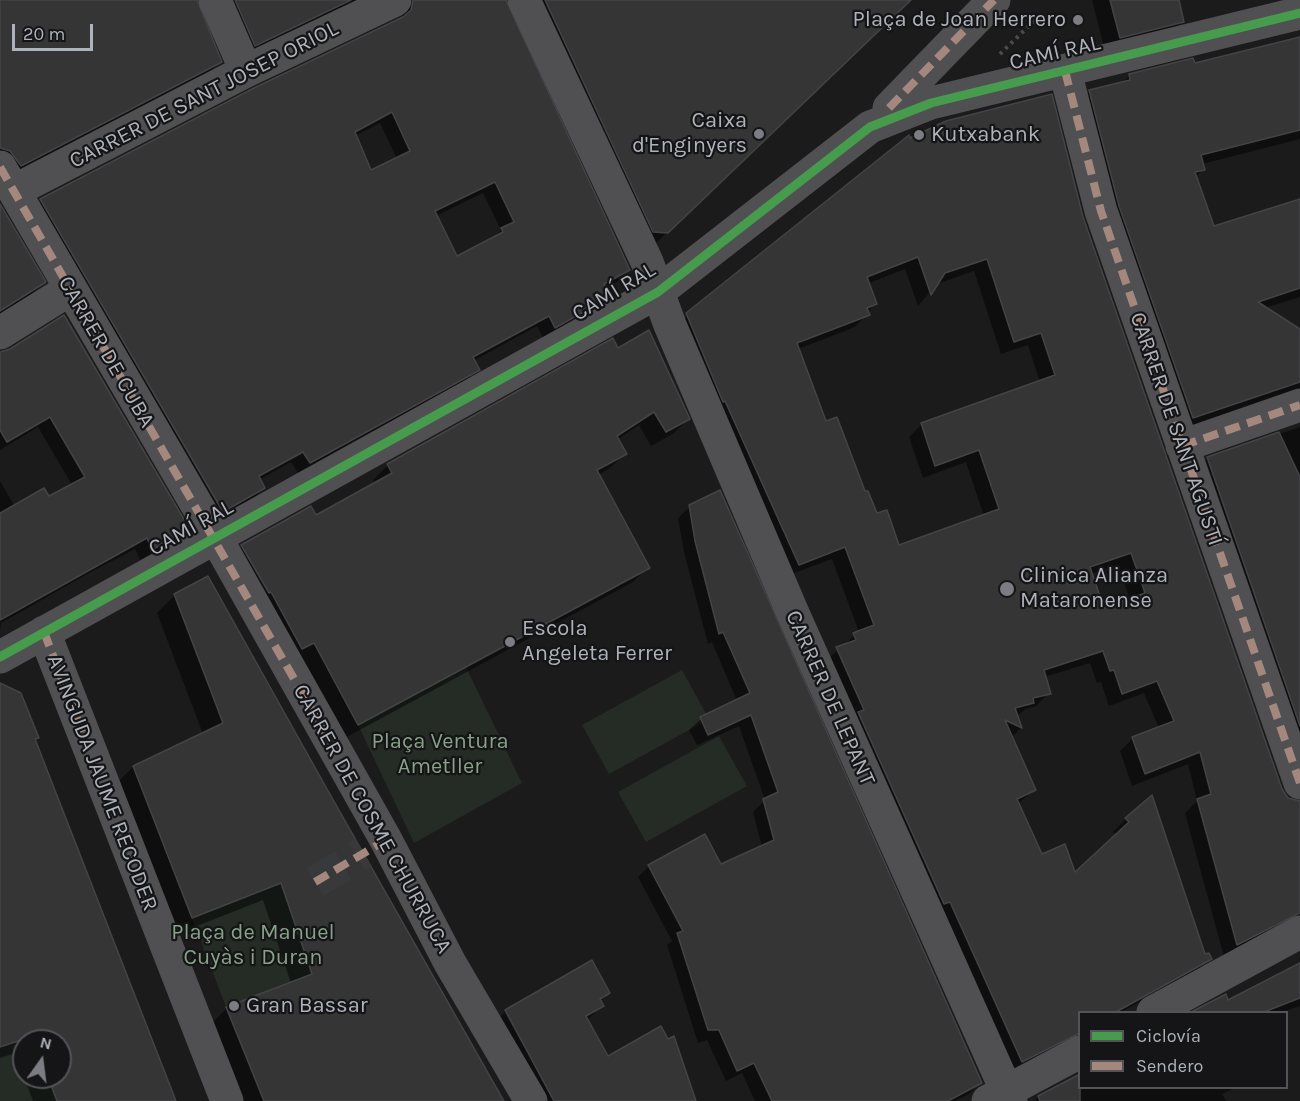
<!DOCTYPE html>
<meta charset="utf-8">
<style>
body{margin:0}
#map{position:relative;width:1300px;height:1101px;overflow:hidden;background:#1b1b1b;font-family:Karla,sans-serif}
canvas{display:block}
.legend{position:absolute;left:1078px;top:1011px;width:210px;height:78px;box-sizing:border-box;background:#151517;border:2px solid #525458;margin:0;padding:8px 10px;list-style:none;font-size:18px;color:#aeb2ba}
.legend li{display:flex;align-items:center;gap:12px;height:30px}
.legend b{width:30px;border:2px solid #525458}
.north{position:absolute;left:12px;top:1029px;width:60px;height:60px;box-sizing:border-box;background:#151517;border:2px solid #525458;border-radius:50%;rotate:14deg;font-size:16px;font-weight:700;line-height:24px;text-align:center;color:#aeb2ba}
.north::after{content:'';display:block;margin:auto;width:21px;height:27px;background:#7b7d82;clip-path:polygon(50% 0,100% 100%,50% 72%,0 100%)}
.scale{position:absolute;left:12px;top:24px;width:81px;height:27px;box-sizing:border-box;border:3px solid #aeb2ba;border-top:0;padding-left:8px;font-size:18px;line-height:21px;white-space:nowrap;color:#aeb2ba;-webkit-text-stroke:4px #151517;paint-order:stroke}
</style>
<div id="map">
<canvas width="1300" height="1101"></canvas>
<ul class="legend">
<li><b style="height:8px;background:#469c4c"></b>Ciclovía</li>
<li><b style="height:8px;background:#a5887d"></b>Sendero</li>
</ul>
<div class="north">N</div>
<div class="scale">20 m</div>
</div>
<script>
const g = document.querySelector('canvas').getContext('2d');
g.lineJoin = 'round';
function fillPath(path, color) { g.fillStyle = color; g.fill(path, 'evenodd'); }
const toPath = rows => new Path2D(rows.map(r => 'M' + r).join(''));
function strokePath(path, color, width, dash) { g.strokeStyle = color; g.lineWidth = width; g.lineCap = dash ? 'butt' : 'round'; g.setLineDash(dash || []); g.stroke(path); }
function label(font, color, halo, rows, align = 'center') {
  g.font = font + ' Karla,sans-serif'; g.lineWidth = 4.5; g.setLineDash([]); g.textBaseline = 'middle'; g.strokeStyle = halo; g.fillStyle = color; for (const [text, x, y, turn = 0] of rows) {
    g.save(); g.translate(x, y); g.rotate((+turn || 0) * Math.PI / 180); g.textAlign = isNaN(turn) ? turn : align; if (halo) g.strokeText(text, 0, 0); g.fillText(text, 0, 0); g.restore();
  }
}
fillPath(toPath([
 [466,667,522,783,414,843,358,725],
 [682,670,709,719,609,774,582,725],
 [719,736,747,786,646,842,618,792],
 [307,868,312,973,226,1007,192,918,280,883],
 [33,1036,35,1041,24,1041,24,1077,48,1077,57,1101,0,1101,0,1047]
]), '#252b25');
fillPath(toPath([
 [0,0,195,0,220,62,208,74,9,177,0,165],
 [218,0,362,0,244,56],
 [397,0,504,0,628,270,617,282,605,288,609,295,597,306,580,317,543,338,537,326,473,361,478,369,466,381,298,473,291,462,259,480,264,488,252,500,211,523,29,211,41,200,401,20,403,14],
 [380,123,397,159,370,172,355,136],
 [483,193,501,230,490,241,456,258,436,216],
 [527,0,910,0,655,244],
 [1092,0,1177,0,1183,21,1168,36,1105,51],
 [1300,38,1300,139,1202,164,1203,169,1196,177,1214,228,1300,201,1300,297,1265,308,1300,331,1300,391,1179,432,1076,106,1090,91,1122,83,1130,75,1194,65],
 [908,138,1082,218,1281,790,1286,798,1300,803,1300,921,1224,957,1185,813,1197,801,1188,764,1132,786,1120,751,1133,738,1159,728,1144,693,1109,706,1101,682,1097,683,1090,663,1044,677,1049,693,1036,706,1026,709,1016,717,1021,728,1011,738,1034,790,1018,804,1041,856,1074,875,1117,836,1113,832,1126,819,1151,798,1204,956,1210,958,1197,971,1121,1012,1080,1012,1080,1035,1009,1073,824,662,859,632,832,559,786,576,674,327],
 [905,269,918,306,937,284,974,271,1001,354,1028,345,1040,382,922,424,909,437,923,478,966,462,984,516,898,547,876,515,825,423,798,349,855,327,875,304,867,284],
 [1118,565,1130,600,1103,610,1091,574],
 [0,207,44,282,32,294,0,314],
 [618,350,688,419,673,434,651,446,639,425,617,440,625,454,610,468,598,475,648,567,633,582,343,739,227,561,242,546,316,517,375,484,373,480,388,465],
 [0,353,187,528,175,540,140,560,135,549,91,572,1,623,0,630,0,481,15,507,49,498,72,485,38,427,0,450],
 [1300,427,1300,775,1194,472,1207,459],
 [719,492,981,1082,969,1094,955,1101,755,1101,742,1073,726,1081,707,1040,698,1043,667,945,672,941,638,877,649,866,721,866,762,847,753,812,765,800,739,726,697,745,689,730,701,719,737,701,712,642,708,644,684,552,678,518,696,501],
 [175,595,502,1101,238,1101,209,1026,227,1008,291,983,263,900,174,935,115,785,133,767,203,734,157,613],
 [0,684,22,693,37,737,34,741,175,1101,33,1101,15,1053,0,1058],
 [24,1041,60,1041,60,1077,24,1077],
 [1300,964,1300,1006,1282,1012,1194,1012,1225,996,1228,1002],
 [608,993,600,1002,602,1006,587,1020,608,1058,667,1041,695,1101,558,1101,509,1013,505,1013,555,1101,537,1101,493,1024,506,1011],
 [1080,1088,1235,1088,1222,1094,1226,1101,1035,1101,1038,1097]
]), '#0007');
const building = toPath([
 [0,0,197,0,222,62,21,166,10,151,0,148,0,0],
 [235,0,351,0,255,46,235,0],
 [413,0,506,0,630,270,604,284,611,295,594,306,555,328,549,316,473,357,480,370,361,435,310,463,303,452,259,476,265,488,223,512,40,199,254,88,403,17,411,10,413,0],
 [392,112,410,151,371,170,355,132,392,112],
 [495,182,514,222,501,228,503,232,457,256,435,211,495,182],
 [545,0,911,0,668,233,653,232,545,0],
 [1110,0,1179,0,1184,22,1120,38,1110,0],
 [1300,37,1300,130,1201,155,1205,170,1195,172,1214,226,1300,199,1300,288,1258,302,1300,329,1300,382,1193,418,1119,206,1089,90,1130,80,1129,74,1193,58,1195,63,1300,37],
 [1052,94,1083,217,1282,789,1288,798,1300,801,1300,913,1237,945,1197,799,1211,794,1200,752,1145,774,1132,737,1174,721,1157,681,1122,694,1114,670,1110,671,1103,651,1044,670,1051,694,1033,698,1034,703,1015,708,1022,728,1005,720,1036,790,1017,799,1042,854,1065,844,1075,872,1129,822,1125,818,1152,795,1205,954,1209,953,1212,959,1116,1012,1080,1012,1080,1033,1022,1062,950,902,944,904,858,712,864,710,836,647,856,640,853,633,874,625,845,547,799,565,725,401,723,402,686,313,909,135,910,138,946,121,1052,94],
 [918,257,931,295,945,273,987,259,1014,342,1041,333,1055,375,921,423,935,466,979,450,999,509,899,545,887,510,877,513,868,491,865,491,837,417,826,421,797,343,870,315,867,308,877,304,867,277,918,257],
 [1131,553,1145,593,1104,608,1090,567,1131,553],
 [0,204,46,282,0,311,0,204],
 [64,315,189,528,152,550,147,538,0,620,0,513,44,488,49,496,85,477,50,417,7,442,0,430,0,352,10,349,64,315],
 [649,330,690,419,666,432,654,412,617,436,627,454,597,470,650,568,358,725,314,643,302,649,271,592,269,593,241,545,311,506,316,515,392,473,387,464,613,338,618,348,649,330],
 [1279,432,1300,477,1300,726,1207,457,1279,432],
 [720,490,982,1083,948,1101,772,1101,754,1063,737,1071,719,1030,708,1030,677,933,683,931,648,865,705,834,721,864,774,840,763,799,778,792,751,715,708,735,700,717,750,693,723,632,719,634,695,541,689,505,720,490],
 [208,576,327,789,504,1101,264,1101,226,1007,312,974,281,883,192,918,133,766,223,723,174,594,208,576],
 [0,683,21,693,39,738,35,739,176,1101,57,1101,48,1077,60,1077,60,1041,35,1041,33,1036,0,1047,0,683],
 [592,960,610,993,600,999,604,1006,586,1016,608,1056,661,1026,668,1039,674,1036,696,1101,554,1101,505,1010,592,960],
 [1300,963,1300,998,1264,1012,1191,1012,1226,994,1228,1000,1300,963],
 [1080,1074,1080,1101,1040,1101,1038,1096,1080,1074]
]);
fillPath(building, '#353536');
strokePath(building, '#444447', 1.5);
strokePath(toPath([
 [315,882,364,853]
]), '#38393b', 33, [33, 16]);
strokePath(toPath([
 [1000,54,1036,19]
]), '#4b4c4e', 4, [3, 4.5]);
strokePath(toPath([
 [215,0,246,71],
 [524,0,647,262,670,325,792,611,1011,1101],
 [1065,71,1101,211,1300,783],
 [889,108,994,0],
 [0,167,215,536,386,840,450,963,531,1101],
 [14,191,246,71,395,0],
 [0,333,69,290],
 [1182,446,1300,405],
 [44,632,227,1101],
 [0,657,658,292,870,127,931,103,1300,13],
 [1153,1012,1300,932],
 [988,1101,1080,1052]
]), '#505053', 33);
strokePath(toPath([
 [1065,71,1101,211,1300,783],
 [889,108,994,0],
 [0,167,328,738],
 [1182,446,1300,405],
 [44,632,83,734],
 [315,882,386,840]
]), '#a5887d', 8, [15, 8]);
strokePath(toPath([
 [0,657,658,292,870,127,931,103,1300,13]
]), '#469c4c', 9);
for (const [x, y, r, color] of [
 [1078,20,6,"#7b7d82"],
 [759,134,6,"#7b7d82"],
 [919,135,6,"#7b7d82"],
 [1007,589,8,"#7b7d82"],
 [510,642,6,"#7b7d82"],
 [234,1006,6,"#7b7d82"]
]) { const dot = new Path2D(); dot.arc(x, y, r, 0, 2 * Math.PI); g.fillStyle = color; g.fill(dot); strokePath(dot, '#151517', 2); }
label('22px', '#aeb2ba', '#151517', [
 ["Plaça de Joan Herrero",1066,20,"right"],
 ["Caixa",747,121,"right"],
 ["d'Enginyers",747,146,"right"],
 ["Kutxabank",931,135],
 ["Clinica Alianza",1020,576],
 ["Mataronense",1020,601],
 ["Escola",522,629],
 ["Angeleta Ferrer",522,654],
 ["Gran Bassar",246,1006]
], 'left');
label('22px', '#aeb2ba', '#151517', [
 ["CAMÍ RAL",1055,53,-13],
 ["CARRER DE SANT JOSEP ORIOL",204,95,-27],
 ["CAMÍ RAL",614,292,-31],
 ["CARRER DE CUBA",106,352,60],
 ["CARRER DE SANT AGUSTÍ",1176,429,71],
 ["CAMÍ RAL",191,528,-29],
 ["CARRER DE LEPANT",830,698,66],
 ["AVINGUDA JAUME RECODER",102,783,69],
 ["CARRER DE COSME CHURRUCA",372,819,61]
]);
label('22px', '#87a287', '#151517', [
 ["Plaça Ventura",440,742],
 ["Ametller",440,767],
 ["Plaça de Manuel",253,933],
 ["Cuyàs i Duran",253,958]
]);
</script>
